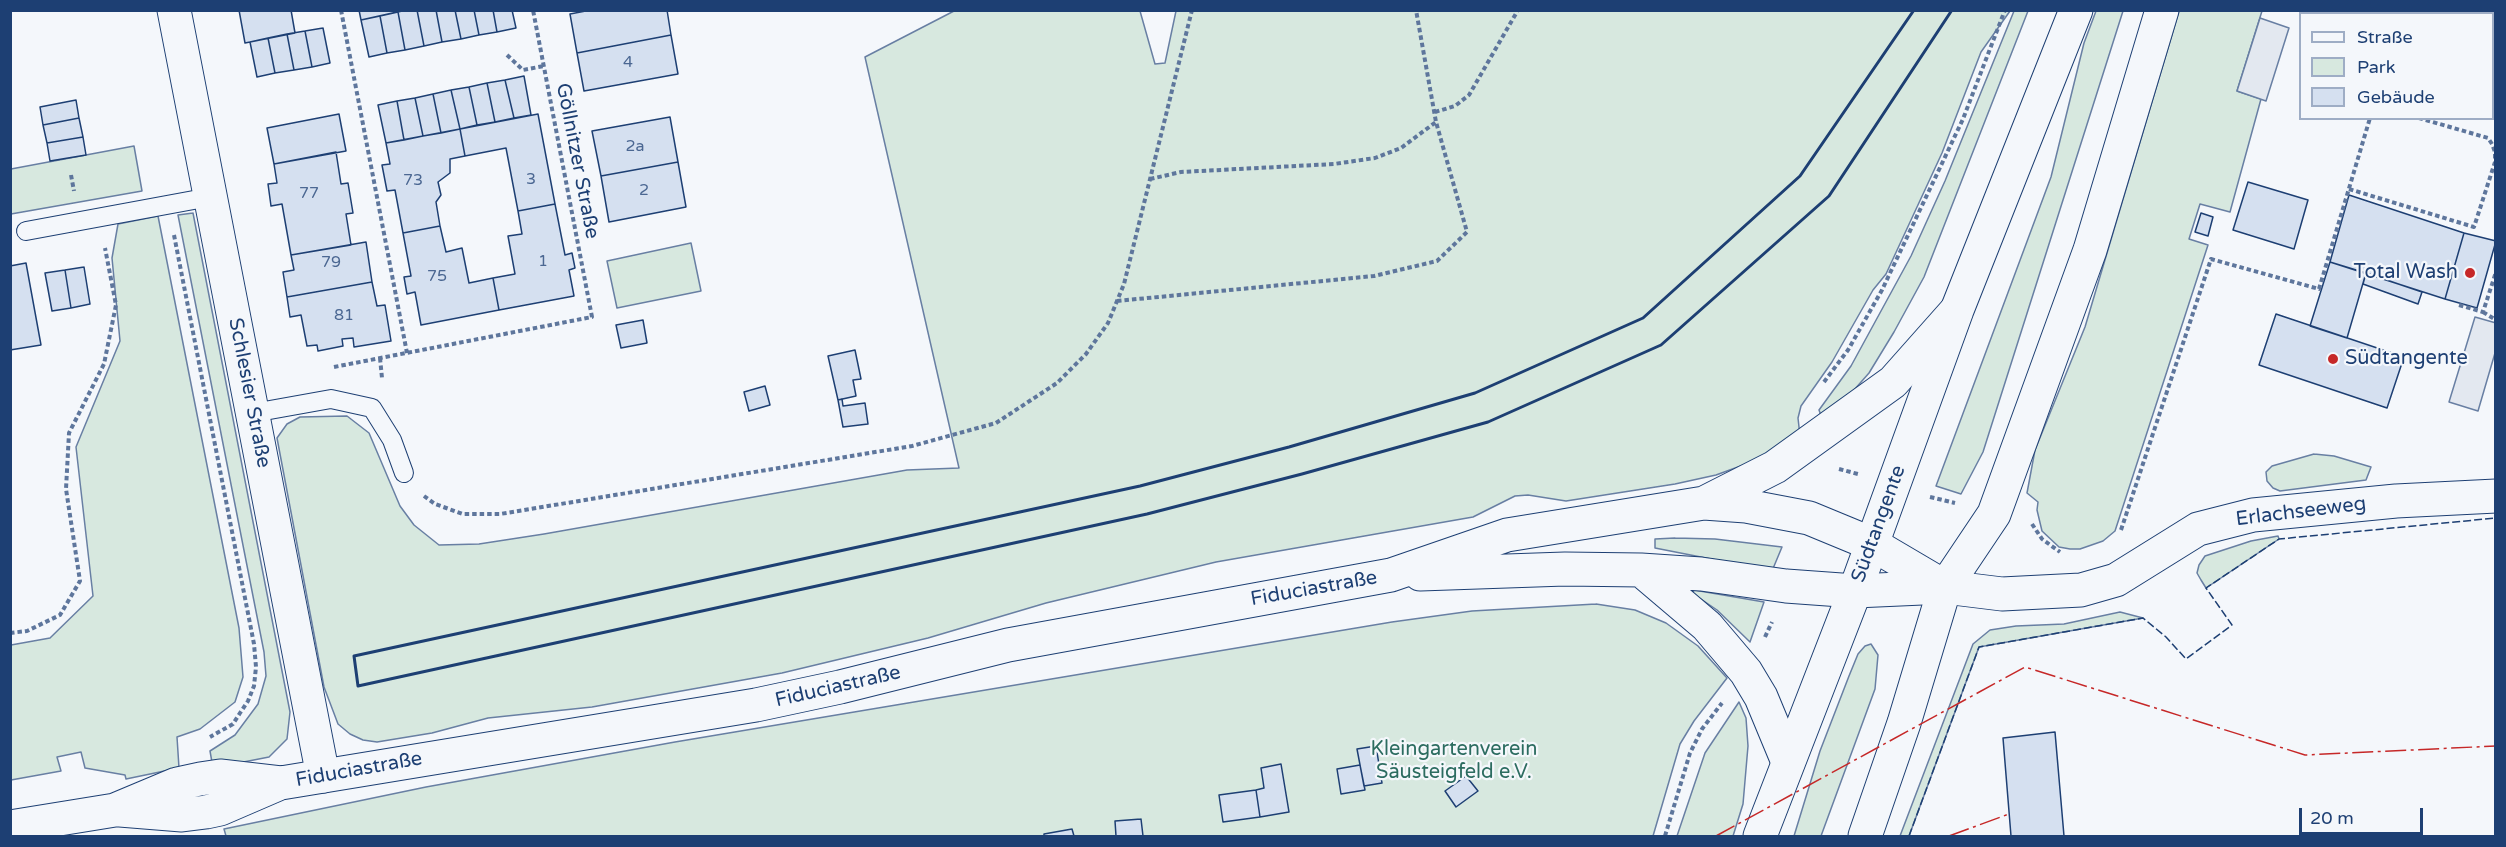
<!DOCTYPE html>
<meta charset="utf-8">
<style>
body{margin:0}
#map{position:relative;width:2506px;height:847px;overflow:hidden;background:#f4f7fb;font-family:"Varela Round",sans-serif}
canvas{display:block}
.frame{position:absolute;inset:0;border:12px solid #1d3f73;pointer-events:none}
.legend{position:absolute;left:2299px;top:12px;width:195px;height:108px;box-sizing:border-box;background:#f4f7fb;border:2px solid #9eadc5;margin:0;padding:8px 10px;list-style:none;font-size:18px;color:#1d3f73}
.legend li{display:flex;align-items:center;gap:12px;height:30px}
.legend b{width:30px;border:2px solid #9eadc5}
.scale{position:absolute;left:2299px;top:808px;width:124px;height:27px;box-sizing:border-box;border:3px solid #1d3f73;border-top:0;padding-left:8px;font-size:18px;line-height:21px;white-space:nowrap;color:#1d3f73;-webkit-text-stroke:4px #f4f7fb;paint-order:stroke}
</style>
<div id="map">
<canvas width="2506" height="847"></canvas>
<div class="frame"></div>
<ul class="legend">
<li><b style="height:8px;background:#f4f7fb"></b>Straße</li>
<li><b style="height:16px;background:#d7e8df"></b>Park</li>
<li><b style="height:16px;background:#d5e0f0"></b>Gebäude</li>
</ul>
<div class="scale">20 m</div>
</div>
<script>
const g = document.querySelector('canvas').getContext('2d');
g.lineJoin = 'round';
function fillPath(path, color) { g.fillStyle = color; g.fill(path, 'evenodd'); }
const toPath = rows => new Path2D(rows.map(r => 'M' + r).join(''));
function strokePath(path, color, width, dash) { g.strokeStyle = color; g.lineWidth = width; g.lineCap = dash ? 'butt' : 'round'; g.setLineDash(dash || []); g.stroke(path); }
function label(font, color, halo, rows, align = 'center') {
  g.font = font + ' "Varela Round",sans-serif'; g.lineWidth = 4.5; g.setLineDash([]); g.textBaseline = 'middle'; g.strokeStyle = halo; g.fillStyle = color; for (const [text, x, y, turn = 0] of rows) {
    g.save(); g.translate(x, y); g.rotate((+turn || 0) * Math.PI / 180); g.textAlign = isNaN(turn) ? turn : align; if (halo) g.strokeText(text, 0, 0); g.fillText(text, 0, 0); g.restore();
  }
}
const green = toPath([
 [954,11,1140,11,1155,64,1165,63,1176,11,2010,11,1981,52,1942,153,1886,274,1873,290,1832,362,1801,406,1798,418,1800,436,1749,463,1716,475,1675,484,1566,501,1528,495,1515,496,1473,517,1216,562,1046,603,928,638,782,673,592,707,488,718,432,733,377,742,363,740,350,734,338,724,324,687,277,438,287,424,300,417,347,416,369,433,400,506,414,525,439,545,479,544,544,534,907,470,959,468,865,57,954,11],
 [2014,11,2028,11,1924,277,1894,332,1869,373,1832,415,1822,418,1819,410,1851,366,1911,256,1945,181,2014,11],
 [2096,11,2123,11,1983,452,1961,494,1936,486,2051,177,2084,43,2096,11],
 [2179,11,2262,11,2237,91,2261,99,2230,212,2200,204,2189,239,2208,245,2115,531,2103,541,2080,549,2070,549,2059,547,2042,531,2037,510,2038,502,2027,493,2035,450,2085,327,2179,11],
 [134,146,142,191,11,214,11,169,134,146],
 [193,213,290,712,287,739,269,757,213,768,210,751,235,735,258,704,266,676,264,652,178,215,193,213],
 [158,216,239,628,243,677,235,702,200,729,177,737,179,768,126,779,125,775,85,768,81,752,57,757,61,771,11,780,11,645,50,638,93,596,76,447,120,341,112,258,118,224,158,216],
 [691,243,701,291,617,308,607,261,691,243],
 [2314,454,2334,456,2371,467,2366,480,2280,491,2273,488,2267,481,2266,472,2272,466,2314,454],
 [2278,536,2279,539,2206,588,2201,580,2197,573,2199,565,2205,556,2251,541,2278,536],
 [1675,538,1715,539,1782,547,1772,571,1655,548,1655,539,1675,538],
 [1694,590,1764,602,1750,642,1717,610,1692,593,1694,590],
 [1596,604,1635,610,1666,623,1698,646,1727,678,1694,721,1680,744,1653,836,226,836,224,829,426,787,675,742,1392,622,1472,611,1596,604],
 [2120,612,2143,618,1979,647,1909,836,1900,836,1973,644,1990,630,2016,626,2064,624,2120,612],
 [1871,644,1878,655,1875,689,1821,836,1794,836,1820,751,1849,676,1858,654,1865,646,1871,644],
 [1739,702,1746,718,1748,746,1743,804,1733,836,1677,836,1705,753,1739,702]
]);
fillPath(green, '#d7e8df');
strokePath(green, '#687fa3', 1.5);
const parking = toPath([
 [2403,10,2495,11,2495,44,2493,43,2492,14,2402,13,2403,10],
 [2260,18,2289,28,2266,101,2237,91,2260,18],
 [2475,317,2496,323,2495,353,2478,411,2449,402,2475,317]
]);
fillPath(parking, '#e3e8f0');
strokePath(parking, '#687fa3', 1.5);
const building = toPath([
 [239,10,291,10,295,33,245,43,239,10],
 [359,10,406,10,361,20,359,10],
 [406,10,417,10,424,46,405,50,398,12,406,10],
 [417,10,436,10,442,42,424,46,417,10],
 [436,10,455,10,461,39,442,42,436,10],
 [455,10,474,10,479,35,461,39,455,10],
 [474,10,493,10,497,32,479,35,474,10],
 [493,10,512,10,516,28,497,32,493,10],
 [591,10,667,10,671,35,577,53,570,14,591,10],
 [398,12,405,50,387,53,380,16,398,12],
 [380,16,387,53,369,57,361,20,380,16],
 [323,28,330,63,312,67,305,31,323,28],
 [305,31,312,67,294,70,287,34,305,31],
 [287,34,294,70,275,73,268,38,287,34],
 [671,35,678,74,584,91,577,53,671,35],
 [268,38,275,73,257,77,250,42,268,38],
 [524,76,531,115,514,118,505,80,524,76],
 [505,80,514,118,495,122,487,83,505,80],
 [487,83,495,122,477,125,469,87,487,83],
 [469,87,477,125,460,129,451,90,469,87],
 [451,90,460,129,441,133,433,94,451,90],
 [433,94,441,133,423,136,415,98,433,94],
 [415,98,423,136,404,140,397,101,415,98],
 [76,100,79,118,43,125,40,107,76,100],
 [397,101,404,140,386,143,378,105,397,101],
 [339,114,346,151,274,164,267,128,339,114],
 [538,114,555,204,518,211,506,148,465,156,460,129,538,114],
 [670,117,678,162,601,176,592,131,670,117],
 [79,118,83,137,47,143,43,125,79,118],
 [460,129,465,156,450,159,450,173,438,182,441,195,436,202,440,226,403,233,395,190,387,191,382,165,390,164,386,143,460,129],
 [83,137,86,155,50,161,47,143,83,137],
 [336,152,341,184,348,183,353,213,346,214,351,245,291,255,282,204,271,206,268,184,277,183,274,164,336,152],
 [678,162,686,207,609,222,601,176,678,162],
 [2248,182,2308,200,2294,249,2233,230,2248,182],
 [2349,195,2464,233,2445,299,2330,262,2349,195],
 [555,204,565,255,572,253,575,268,569,270,574,296,499,310,493,278,515,274,508,236,522,234,518,211,555,204],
 [2201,213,2213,217,2208,236,2195,232,2201,213],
 [440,226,446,252,462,248,469,283,493,278,499,310,421,325,415,292,407,294,404,277,411,276,403,233,440,226],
 [2464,233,2496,241,2477,308,2445,299,2464,233],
 [366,242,372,282,287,297,283,272,294,270,291,255,366,242],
 [2330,262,2366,273,2347,338,2310,326,2330,262],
 [26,263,41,345,10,350,10,266,26,263],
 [84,267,90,304,71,308,65,270,84,267],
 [65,270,71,308,52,311,45,273,65,270],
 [2366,273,2422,292,2418,304,2363,284,2366,273],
 [372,282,377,306,385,305,391,341,354,347,353,338,342,339,343,346,318,351,317,345,307,346,301,315,290,317,287,297,372,282],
 [2276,314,2404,357,2387,408,2259,365,2276,314],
 [643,320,647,343,621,348,616,325,643,320],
 [855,350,861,379,853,380,856,396,838,400,828,356,855,350],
 [765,386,770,405,749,411,744,392,765,386],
 [842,399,843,406,865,403,868,424,843,427,838,400,842,399],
 [2055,732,2064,836,2011,836,2003,738,2055,732],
 [1376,746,1382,783,1364,786,1357,749,1376,746],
 [1281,764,1289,812,1260,817,1256,790,1264,788,1261,768,1281,764],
 [1360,765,1365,790,1341,794,1337,769,1360,765],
 [1466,776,1478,791,1456,807,1445,791,1466,776],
 [1256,790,1260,817,1223,822,1219,795,1256,790],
 [1141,819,1143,836,1116,836,1115,821,1141,819],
 [1072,829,1074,836,1044,836,1044,834,1072,829]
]);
fillPath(building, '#d5e0f0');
strokePath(building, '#1d3f73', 1.5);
const service = toPath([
 [26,231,210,197],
 [253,413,331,399,372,408,392,440,404,473]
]);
const minor = toPath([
 [174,10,323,776],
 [1945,587,2002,594,2081,590,2116,580,2198,529,2253,515,2396,501,2496,496]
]);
const secondary = toPath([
 [1704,503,1775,467,1893,382,1956,311],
 [1641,570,1707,626,1746,672,1761,697,1788,762],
 [1420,574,1565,569,1641,570,1701,574,1786,586,1855,591,1945,587],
 [120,810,182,815,206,812,220,809,278,784],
 [10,827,115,810,177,784,200,779,220,776,281,783,756,705,840,687,1008,645,1391,575,1507,535,1704,503,1746,506,1809,518,1872,544,1945,587]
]);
const primary = toPath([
 [1760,836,1855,591,1957,310,2076,10],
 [1865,836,1904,723,1945,587,1994,514,2090,250,2162,10]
]);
strokePath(service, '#1d3f73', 20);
strokePath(minor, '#1d3f73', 35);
strokePath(secondary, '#1d3f73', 35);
strokePath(primary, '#1d3f73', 35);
strokePath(toPath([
 [341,10,407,353],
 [507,55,523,70,544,66],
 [2492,81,2496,112],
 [1435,112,1455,106,1469,95,1518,10],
 [71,175,74,191],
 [1150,179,1181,172,1334,164,1375,158,1401,148,1436,122],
 [2349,189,2474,227,2495,162,2495,152,2492,144,2488,138,2419,118],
 [174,235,254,644,256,667,254,686,248,701,240,713,233,724,210,737],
 [1117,301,1374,276,1437,261,1467,232,1436,122,1416,10],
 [2459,305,2483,312,2496,272],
 [2483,312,2496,320],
 [380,358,382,378],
 [334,367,592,317,533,10],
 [1824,382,1848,350,1882,290,1963,119,2005,10],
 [1839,469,1858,474],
 [424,496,435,504,463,514,500,514,912,446,996,423,1057,383,1086,354,1108,323,1124,284,1192,10],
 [1930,497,1955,503],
 [2032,524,2042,539,2060,552],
 [2121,530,2211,259,2319,289,2370,118],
 [10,633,27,631,60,615,80,581,66,489,69,433,104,364,116,305,105,248],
 [1765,637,1772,622],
 [1665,836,1690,753,1702,729,1722,703]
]), '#5e769c', 4, [4.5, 3]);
strokePath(service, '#f4f7fb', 18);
strokePath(minor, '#f4f7fb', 33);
strokePath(secondary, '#f4f7fb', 33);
strokePath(primary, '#f4f7fb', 33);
strokePath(toPath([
 [1909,836,1979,647,2143,618,2166,637,2186,659,2232,625,2206,588,2279,539,2496,518]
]), '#1d3f73', 1.5, [8, 3]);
strokePath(toPath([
 [1914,10,1800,176,1643,318,1475,393,1289,447,1140,486,354,656,358,686,1147,514,1302,474,1488,422,1661,345,1829,196,1952,10]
]), '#1d3f73', 3);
strokePath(toPath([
 [1716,836,2025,667,2305,755,2496,746],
 [1949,836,2009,814]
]), '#c62828', 1.5, [21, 4.5, 3, 4.5]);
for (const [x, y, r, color] of [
 [2470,273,6,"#c62828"],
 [2333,359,6,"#c62828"]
]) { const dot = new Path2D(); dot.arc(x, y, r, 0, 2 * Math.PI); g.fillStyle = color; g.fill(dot); strokePath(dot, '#f4f7fb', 2); }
label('16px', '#4b6792', null, [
 ["4",628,63],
 ["2a",635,147],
 ["3",531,180],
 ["73",413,181],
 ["2",644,191],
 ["77",309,194],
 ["1",543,262],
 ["79",331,263],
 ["75",437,277],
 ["81",344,316]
]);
label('20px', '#1d3f73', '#f4f7fb', [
 ["Göllnitzer Straße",577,161,79],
 ["Schlesier Straße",249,393,79],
 ["Erlachseeweg",2301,512,-7],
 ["Südtangente",1879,524,-70],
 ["Fiduciastraße",1314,589,-10],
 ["Fiduciastraße",838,687,-13],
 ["Fiduciastraße",359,770,-10]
]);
label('20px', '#1d3f73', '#f4f7fb', [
 ["Total Wash",2458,273],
 ["Südtangente",2345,359,"left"]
], 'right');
label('20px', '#2c6c60', '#f4f7fb', [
 ["Kleingartenverein",1454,750],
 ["Säusteigfeld e.V.",1454,773]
]);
</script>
